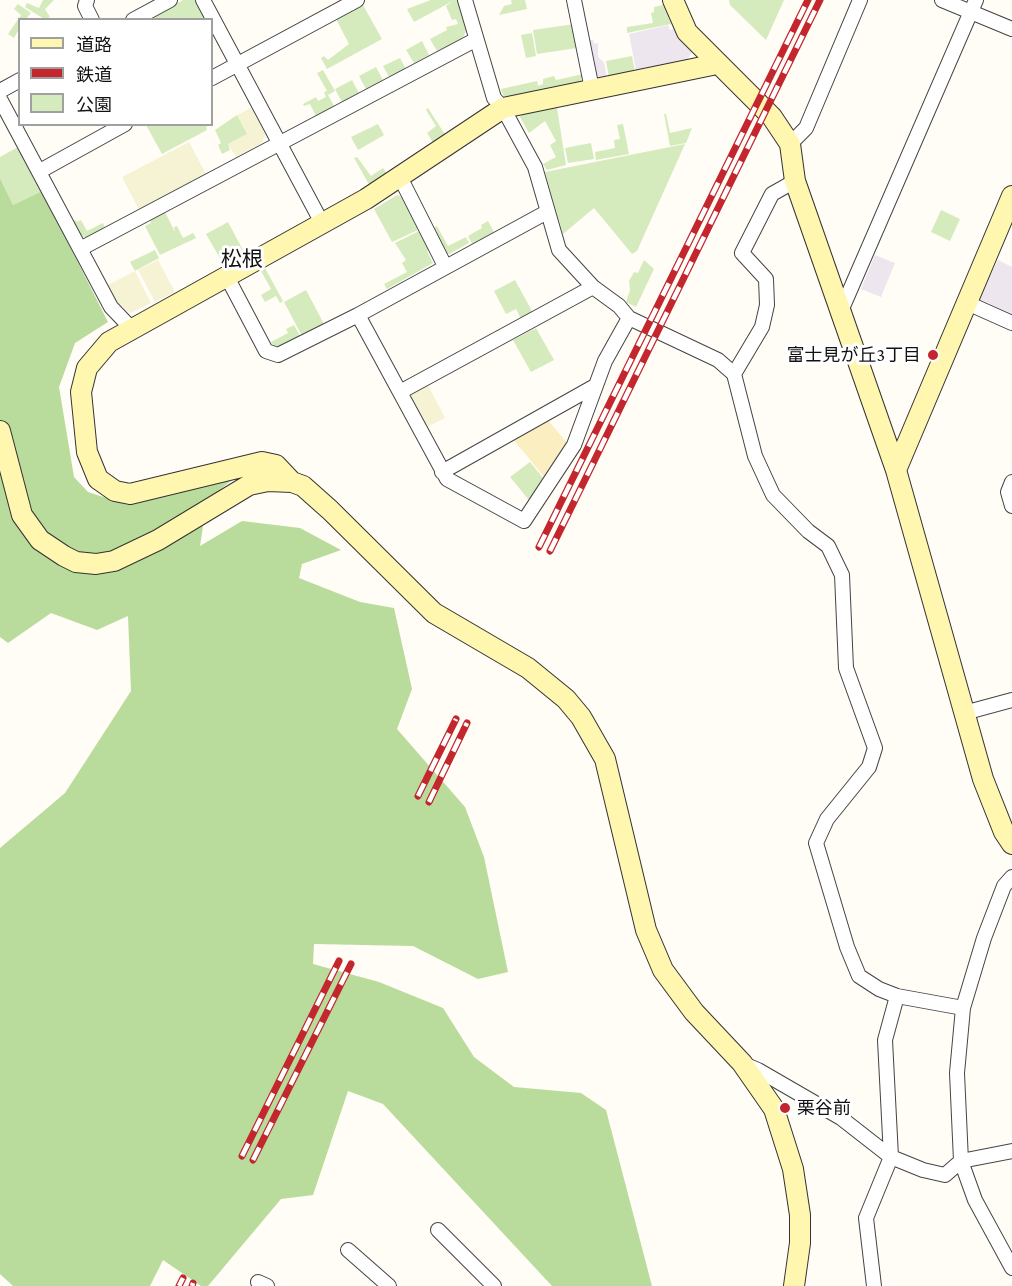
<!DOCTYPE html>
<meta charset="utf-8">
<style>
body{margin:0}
#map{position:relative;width:1012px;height:1286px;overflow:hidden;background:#fffdf5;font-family:"Crimson Pro","Noto Sans JP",serif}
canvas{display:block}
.legend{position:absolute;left:18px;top:18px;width:195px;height:108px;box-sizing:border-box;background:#fff;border:2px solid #a0a0a0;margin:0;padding:8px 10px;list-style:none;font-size:18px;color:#111}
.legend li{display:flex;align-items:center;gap:12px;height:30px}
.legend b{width:30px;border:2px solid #a0a0a0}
</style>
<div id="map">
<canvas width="1012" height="1286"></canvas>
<ul class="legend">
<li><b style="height:8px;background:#fff6b0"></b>道路</li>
<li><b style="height:8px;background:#c4262e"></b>鉄道</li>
<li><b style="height:16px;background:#d5ebbd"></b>公園</li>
</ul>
</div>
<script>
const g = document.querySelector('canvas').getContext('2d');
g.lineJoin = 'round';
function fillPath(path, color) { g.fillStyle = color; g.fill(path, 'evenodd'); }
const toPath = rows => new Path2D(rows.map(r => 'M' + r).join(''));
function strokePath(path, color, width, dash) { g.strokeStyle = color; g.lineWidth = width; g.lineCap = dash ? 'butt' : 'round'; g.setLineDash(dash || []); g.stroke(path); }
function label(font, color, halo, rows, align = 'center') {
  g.font = font + ' "Crimson Pro","Noto Sans JP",serif'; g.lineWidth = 6; g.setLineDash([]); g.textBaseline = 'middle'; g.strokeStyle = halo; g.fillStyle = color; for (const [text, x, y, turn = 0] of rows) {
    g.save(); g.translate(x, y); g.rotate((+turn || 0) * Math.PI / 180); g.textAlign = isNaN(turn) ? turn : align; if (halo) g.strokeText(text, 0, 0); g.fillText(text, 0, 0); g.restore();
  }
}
fillPath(toPath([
 [668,25,670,30,674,29,692,52,687,60,636,70,629,34],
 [590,40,593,40,594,44,598,43,598,57,604,62,607,78,602,79,595,74],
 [875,255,895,263,881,297,861,289],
 [998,260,1012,267,1012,314,979,299]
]), '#eee6ef');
fillPath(toPath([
 [251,108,265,134,262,143,236,157,228,144,247,134,237,115],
 [189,142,206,174,139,210,122,177],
 [158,260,175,292,155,302,138,270],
 [135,271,151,303,130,313,116,301,108,285],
 [427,383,445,418,425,428,409,398,411,391]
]), '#f6f3d4');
fillPath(toPath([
 [43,0,54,0,45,9,50,17,44,19,25,7,27,3,39,8],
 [183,0,195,0,205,19,156,19,154,16],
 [431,0,457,0,467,28,463,38,437,51,430,39,447,30,446,27,458,24,456,19,452,20,446,6,453,1,414,22,407,9],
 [511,0,525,0,527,9,499,15,504,6,512,4],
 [729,0,784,0,766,40,730,5],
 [18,4,31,13,26,19,20,20,19,29,14,38,8,34,21,15,14,9],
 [363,5,382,39,327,69,321,58,324,56,328,60,349,44,336,19],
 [663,5,671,24,627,33,627,27,653,23,651,13,654,12,654,7],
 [574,24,577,48,537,54,533,30],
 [532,33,536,56,526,58,521,35],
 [422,41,429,55,414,63,406,50],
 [632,56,635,72,609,77,606,61],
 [400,58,406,69,389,77,383,66],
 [376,67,383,80,366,89,359,76],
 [323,70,335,91,328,95,334,106,316,116,310,104,304,106,303,104,316,97,318,101,326,97,324,92,327,91,317,73],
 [583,74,580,83,509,98,503,95,501,89,537,81,538,86,543,84,543,79,554,76,556,80],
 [352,80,359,93,342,102,335,89],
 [428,108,446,136,434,144,427,133,436,126,426,110],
 [557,108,566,165,547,170,543,164,556,157,550,145,556,141,545,121,529,133,520,117,522,114],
 [664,114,666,114,670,133,692,128,686,143,670,146],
 [237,115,247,134,228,144,230,150,222,154,218,145,221,143,215,130],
 [211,124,206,127,207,130,162,154,146,125],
 [378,124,384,135,358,150,351,137],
 [623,124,629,154,596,160,595,152,615,148,614,140,620,139,617,125],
 [591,143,594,159,568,163,565,148],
 [685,144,637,251,632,254,594,208,563,234,545,172],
 [18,147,42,191,13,205,0,178,0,157],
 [357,157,371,176,383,168,387,174,370,186,354,158],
 [397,195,403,197,420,229,392,242,374,209],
 [941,210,960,219,950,241,931,232],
 [165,212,175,232,174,227,177,226,183,238,193,233,196,238,160,255,145,226,151,223,150,220],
 [76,220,77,222,81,220,87,231,103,223,105,228,86,238,81,235,73,221],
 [488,221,494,232,472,244,468,236,482,228,481,225],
 [228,222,245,254,224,265,206,234],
 [437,226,448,246,466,237,469,243,449,254,445,252,433,228],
 [421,230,431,249,427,251,433,263,387,289,384,284,407,272,402,263,406,260,395,243],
 [155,250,159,258,135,271,130,262],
 [644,260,654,269,636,307,626,302,630,290,629,281,634,272,638,273],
 [265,268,283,301,280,303,276,296,265,302,261,295,271,289,261,271],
 [515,280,533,313,521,319,516,309,506,314,494,291],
 [306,290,324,324,302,336,284,302],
 [294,325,300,336,280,347,274,346,271,342,288,333,286,329],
 [536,328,554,360,531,372,513,340],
 [530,462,543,478,529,500,510,477]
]), '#d5ebbd');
fillPath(toPath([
 [0,178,13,205,42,191,108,322,75,343,59,387,74,477,88,492,128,505,242,472,207,500,200,546,242,521,300,528,341,550,302,564,299,578,360,602,394,608,412,689,397,729,465,807,484,857,508,972,478,979,413,946,314,944,313,964,379,982,443,1008,474,1057,514,1087,581,1093,606,1110,652,1286,552,1286,383,1104,348,1091,313,1195,281,1199,208,1286,201,1286,163,1260,150,1286,13,1286,0,1274,0,848,65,793,131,691,128,616,97,630,51,613,8,643,0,637]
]), '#b9dc9c');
fillPath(toPath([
 [548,420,567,443,544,477,513,439]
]), '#fbeec1');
const street = toPath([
 [87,0,85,6,92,20],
 [203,0,322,223],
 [574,0,592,89],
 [942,0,1012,29],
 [133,20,170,0],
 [212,78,357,0],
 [0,91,20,80],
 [0,99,111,307,131,328],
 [790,144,806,128,860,0],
 [40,171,125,124],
 [400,177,445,266],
 [80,249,475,40],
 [226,275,266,351,278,355,358,315,447,479,524,521,574,445,605,361,629,318,619,306,593,287,559,250,535,167,503,108,494,98,465,0],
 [965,302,1012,323],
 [841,311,976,0],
 [358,315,547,212],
 [629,318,718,360,734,374,762,327,767,305,766,279,742,253,772,194,795,181],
 [734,374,755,456,773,495,808,531,828,546,842,575,846,668,875,748,869,767,827,819,816,843,847,947,859,976,879,989,897,996,963,1008],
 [400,392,593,287],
 [442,472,595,386],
 [1012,482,1008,492,1012,506],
 [964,713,1012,700],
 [1012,877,1004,886,984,938,963,1008,957,1073,961,1161,975,1200,1012,1268],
 [744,1064,758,1070,841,1118,891,1157,923,1170,945,1175,961,1161,1012,1151],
 [438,1230,494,1286],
 [348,1250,389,1286],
 [258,1282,267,1286],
 [874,1286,866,1218,891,1157,885,1040,897,996]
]);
const secondary = toPath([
 [673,0,687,32,772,117,790,144,795,181,896,470,983,779,1004,832,1012,844],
 [0,431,22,515,40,540,64,556,76,562,96,564,114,561,158,540,249,485,268,481,292,482,303,486,330,510,434,613,528,668,566,699,581,717,605,759,646,930,663,970,694,1012,742,1063,774,1109,793,1169,800,1215,800,1243,794,1286],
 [896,470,1012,196],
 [292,482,276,465,262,462,130,494,115,491,98,479,87,452,81,392,87,368,109,342,366,199,503,108,717,64]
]);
strokePath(street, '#444', 16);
strokePath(secondary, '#333', 22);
strokePath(street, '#fff', 14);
strokePath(secondary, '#fff6b0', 20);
const rail = toPath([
 [539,547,808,0],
 [550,551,820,0],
 [418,796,456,719],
 [429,802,467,723],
 [242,1156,339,961],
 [253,1160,351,964],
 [179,1286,183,1278],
 [192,1286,193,1283]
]);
strokePath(rail, '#c4262e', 7);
strokePath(rail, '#fff', 4.5, [14]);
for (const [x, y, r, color] of [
 [933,355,6,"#c4262e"],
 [785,1108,6,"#c4262e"]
]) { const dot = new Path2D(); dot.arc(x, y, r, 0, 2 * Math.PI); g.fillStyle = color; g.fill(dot); strokePath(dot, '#fff', 2); }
label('18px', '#111', '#fff', [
 ["富士見が丘3丁目",921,355],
 ["栗谷前",797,1108,"left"]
], 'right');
label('21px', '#111', '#fff', [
 ["松根",242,260]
]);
</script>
